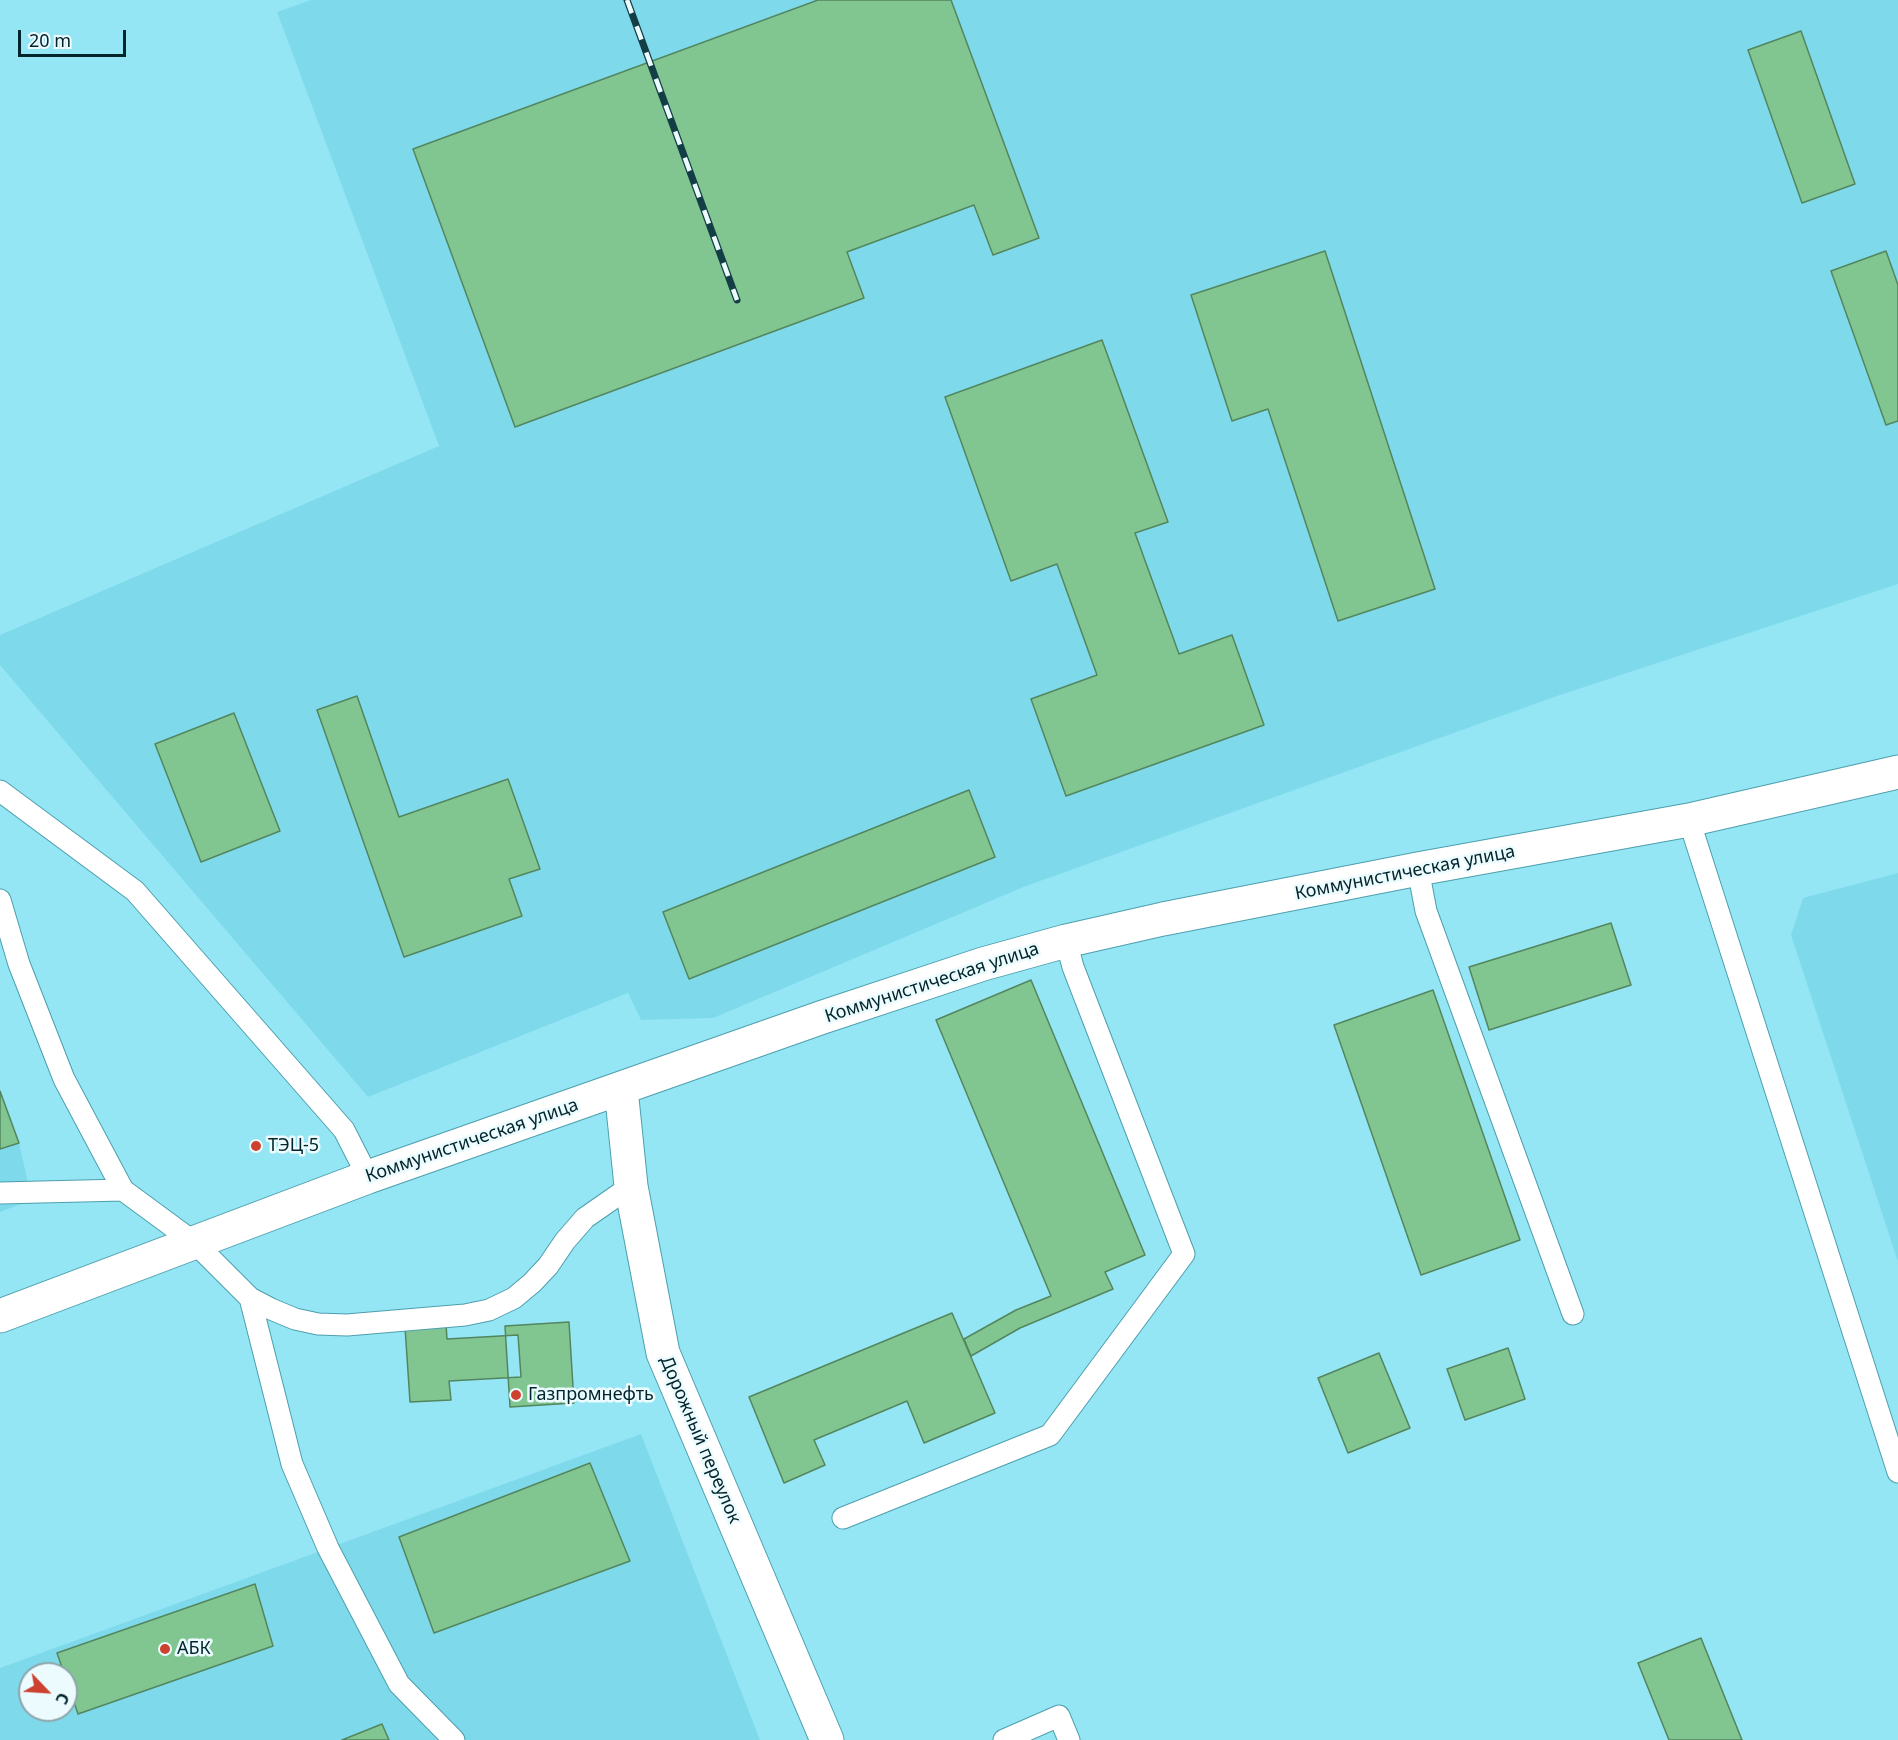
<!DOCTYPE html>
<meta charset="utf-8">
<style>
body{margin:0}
#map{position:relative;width:1898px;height:1740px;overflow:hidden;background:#95e6f5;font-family:"Noto Sans",sans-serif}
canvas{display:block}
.north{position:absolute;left:18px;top:1662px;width:60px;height:60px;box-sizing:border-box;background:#ecfbfe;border:2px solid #8ea5aa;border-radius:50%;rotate:115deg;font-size:16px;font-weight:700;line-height:24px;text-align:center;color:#01252b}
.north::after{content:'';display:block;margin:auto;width:21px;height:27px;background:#cd412f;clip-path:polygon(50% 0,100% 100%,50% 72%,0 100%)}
.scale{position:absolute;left:18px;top:30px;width:108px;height:27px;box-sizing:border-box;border:3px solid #01252b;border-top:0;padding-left:8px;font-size:18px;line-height:21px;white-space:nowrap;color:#01252b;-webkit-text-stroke:4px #ecfbfe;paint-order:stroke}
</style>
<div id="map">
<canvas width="1898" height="1740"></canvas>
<div class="north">С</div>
<div class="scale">20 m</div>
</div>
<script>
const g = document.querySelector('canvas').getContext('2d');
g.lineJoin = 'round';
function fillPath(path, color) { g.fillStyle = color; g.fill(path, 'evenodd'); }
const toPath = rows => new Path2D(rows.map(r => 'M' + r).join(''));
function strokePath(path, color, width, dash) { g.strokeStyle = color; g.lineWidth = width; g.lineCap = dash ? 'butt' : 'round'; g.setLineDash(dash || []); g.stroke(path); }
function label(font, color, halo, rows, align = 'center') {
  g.font = font + ' "Noto Sans",sans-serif'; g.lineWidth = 5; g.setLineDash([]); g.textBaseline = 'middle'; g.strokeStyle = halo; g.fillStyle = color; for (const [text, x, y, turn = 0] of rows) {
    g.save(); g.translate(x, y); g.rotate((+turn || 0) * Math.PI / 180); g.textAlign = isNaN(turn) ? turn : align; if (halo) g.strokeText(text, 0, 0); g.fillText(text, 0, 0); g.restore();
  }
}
fillPath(toPath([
 [311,0,1898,0,1898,584,1560,695,1026,886,713,1018,641,1020,628,993,368,1097,0,665,0,635,439,446,277,12],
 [1898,873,1898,1262,1791,935,1803,898],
 [0,1091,19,1143,32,1200,0,1212],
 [641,1434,760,1740,0,1740,0,1668],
 [30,1674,66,1674,66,1710,30,1710]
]), '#7edaeb');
const building = toPath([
 [818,0,951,0,1039,238,993,255,974,205,847,252,864,298,515,427,413,149,818,0],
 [1801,31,1855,184,1802,203,1748,50,1801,31],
 [1325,251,1435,589,1338,621,1268,409,1232,421,1191,295,1325,251],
 [1886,251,1898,285,1898,421,1886,425,1831,271,1886,251],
 [1102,340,1168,522,1135,533,1179,654,1232,635,1264,725,1066,796,1031,699,1097,675,1057,564,1011,581,945,397,1102,340],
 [357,696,399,817,508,779,540,869,509,879,522,916,404,957,317,710,357,696],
 [234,713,280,831,201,862,155,744,234,713],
 [969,790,995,857,689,979,663,912,969,790],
 [1611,923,1631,985,1489,1030,1469,967,1611,923],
 [1031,980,1145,1255,1105,1272,1113,1289,1020,1328,971,1356,964,1339,1016,1310,1051,1296,936,1020,1031,980],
 [1433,990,1520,1240,1421,1275,1334,1025,1433,990],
 [0,1091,19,1143,0,1149,0,1091],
 [952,1313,995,1413,924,1443,907,1401,814,1440,825,1465,784,1483,749,1397,952,1313],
 [569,1322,574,1403,510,1407,505,1326,569,1322],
 [446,1324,447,1339,518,1335,521,1377,449,1381,451,1400,410,1402,405,1327,446,1324],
 [1508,1348,1525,1399,1465,1420,1447,1369,1508,1348],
 [1379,1353,1410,1428,1348,1453,1318,1378,1379,1353],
 [590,1463,630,1561,434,1633,399,1537,590,1463],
 [255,1584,273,1646,78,1714,57,1653,255,1584],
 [1701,1638,1742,1740,1669,1740,1638,1663,1701,1638],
 [382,1724,389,1740,342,1740,382,1724]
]);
fillPath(building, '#81c691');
strokePath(building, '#53865f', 1.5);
const lane = toPath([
 [0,791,135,891,344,1130,368,1177],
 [1689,820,1898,1472],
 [1418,869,1426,911,1573,1314],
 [0,900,19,964,64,1079,123,1190,195,1243,250,1298,271,1309,295,1319,318,1324,347,1325,465,1315,489,1310,514,1298,532,1283,548,1266,565,1241,585,1218,631,1186],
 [0,1193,123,1190],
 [250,1298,292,1464,328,1548,399,1684,454,1740],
 [843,1518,1050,1435,1184,1254,1073,967,1066,941],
 [1004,1740,1059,1716,1069,1740]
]);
const street = toPath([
 [621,1089,631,1186,663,1353,827,1740]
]);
const secondary = toPath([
 [0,1316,368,1177,823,1017,983,964,1066,941,1163,919,1418,869,1689,820,1898,772]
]);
strokePath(lane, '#4d9fad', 23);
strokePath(street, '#4d9fad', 35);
strokePath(secondary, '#4d9fad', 35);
strokePath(lane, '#fff', 21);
strokePath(street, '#fff', 33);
strokePath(secondary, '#fff', 33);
const rail = toPath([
 [627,0,737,300]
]);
strokePath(rail, '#143e46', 7);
strokePath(rail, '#ecfbfe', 4.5, [14]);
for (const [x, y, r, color] of [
 [256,1146,6,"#cd412f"],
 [516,1395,6,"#cd412f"],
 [165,1649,6,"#cd412f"]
]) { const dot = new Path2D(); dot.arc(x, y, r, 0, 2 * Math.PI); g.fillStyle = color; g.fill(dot); strokePath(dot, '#ecfbfe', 2); }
label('18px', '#01252b', '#ecfbfe', [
 ["Коммунистическая улица",1405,873,-11],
 ["Коммунистическая улица",932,983,-18],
 ["Коммунистическая улица",472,1141,-19],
 ["Дорожный переулок",700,1440,67]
]);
label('18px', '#01252b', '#ecfbfe', [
 ["ТЭЦ-5",268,1146],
 ["Газпромнефть",528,1395],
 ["АБК",177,1649]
], 'left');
</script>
